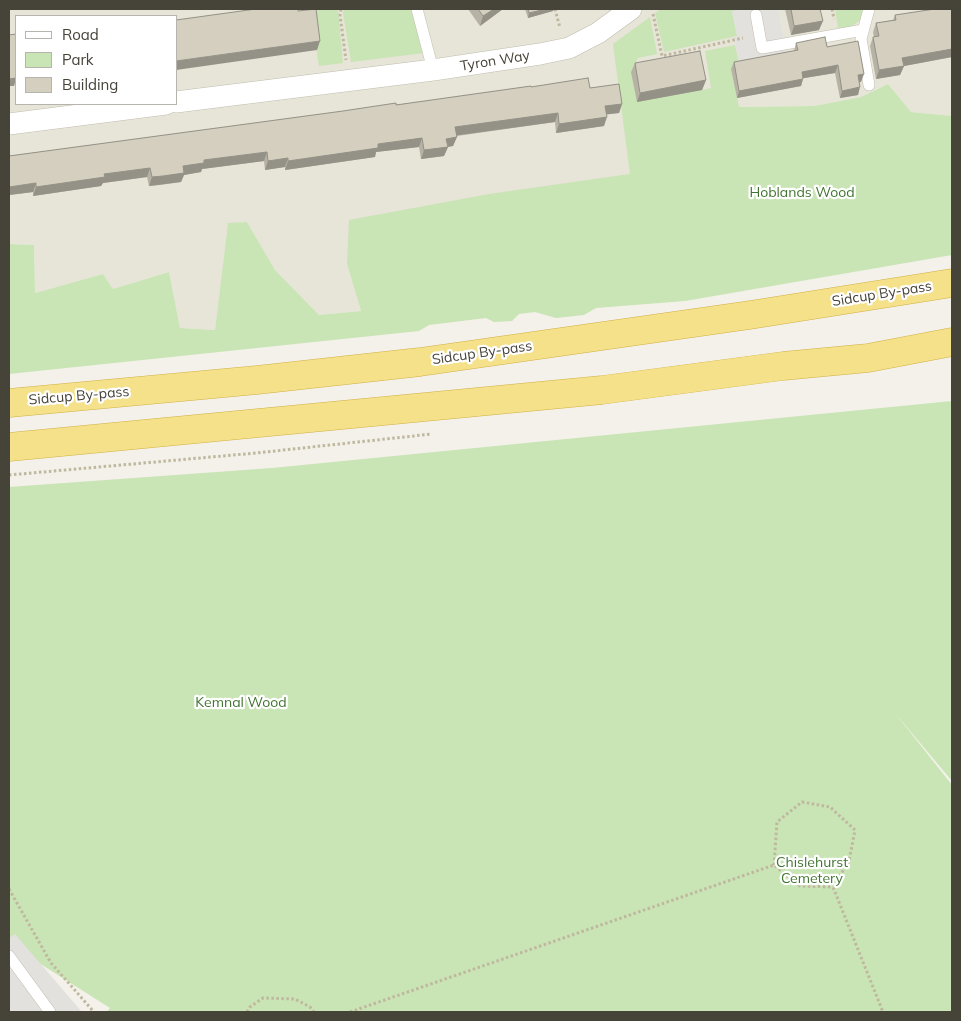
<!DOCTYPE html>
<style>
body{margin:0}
#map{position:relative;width:961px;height:1021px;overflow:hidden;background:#f3f1e9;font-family:Mulish,sans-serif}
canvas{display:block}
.frame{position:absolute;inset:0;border:10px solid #464338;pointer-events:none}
.legend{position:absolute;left:15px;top:15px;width:162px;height:90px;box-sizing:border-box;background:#fff;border:1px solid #b5b4af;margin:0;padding:6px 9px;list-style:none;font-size:15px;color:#464338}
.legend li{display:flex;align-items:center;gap:10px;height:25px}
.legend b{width:25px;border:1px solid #b5b4af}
</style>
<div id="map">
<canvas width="961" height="1021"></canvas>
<div class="frame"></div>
<ul class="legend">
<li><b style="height:6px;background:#fff"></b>Road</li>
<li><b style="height:14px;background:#c9e4b5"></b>Park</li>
<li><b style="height:14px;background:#d4cfbf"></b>Building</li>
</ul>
</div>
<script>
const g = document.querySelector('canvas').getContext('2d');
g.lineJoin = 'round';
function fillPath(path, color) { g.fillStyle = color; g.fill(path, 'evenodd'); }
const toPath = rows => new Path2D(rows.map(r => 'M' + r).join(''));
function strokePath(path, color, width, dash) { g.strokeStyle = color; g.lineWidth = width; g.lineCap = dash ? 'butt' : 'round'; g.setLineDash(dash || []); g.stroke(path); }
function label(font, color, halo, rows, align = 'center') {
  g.font = font + ' Mulish,sans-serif'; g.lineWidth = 4.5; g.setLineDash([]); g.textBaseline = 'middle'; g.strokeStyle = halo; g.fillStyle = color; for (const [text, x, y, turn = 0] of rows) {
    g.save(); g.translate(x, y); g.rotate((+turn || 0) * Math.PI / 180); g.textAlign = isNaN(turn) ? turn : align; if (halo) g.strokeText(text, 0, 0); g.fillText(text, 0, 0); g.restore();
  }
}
fillPath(toPath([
 [9,9,952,9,952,116,911,112,888,84,861,97,814,106,738,107,722,151,347,264,361,311,319,315,275,270,247,222,228,224,215,330,180,328,169,272,113,289,103,274,35,293,34,245,9,244],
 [16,16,176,16,176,104,16,104]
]), '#e7e4d8');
fillPath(toPath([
 [314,9,338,9,343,63,319,66,312,18,315,17],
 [344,9,412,9,424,53,351,62,343,13],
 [661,9,745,9,732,12,737,36,664,52,655,13],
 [835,9,865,9,861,19,855,24,850,27,838,28],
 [650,17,657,54,638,58,631,72,702,90,711,88,705,51,735,45,740,67,731,69,739,107,814,106,861,97,888,84,911,112,952,116,952,255,685,301,596,308,584,315,556,318,535,312,519,314,512,321,494,322,486,318,429,325,419,331,9,374,9,244,34,245,35,293,103,274,113,289,169,272,180,328,215,330,228,223,247,222,275,270,319,315,361,311,347,264,349,220,489,194,630,174,613,44],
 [952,401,952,781,895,713,952,785,952,1012,107,1012,110,1008,9,944,9,487,272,468]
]), '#c9e4b5');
fillPath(toPath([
 [745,9,778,9,786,52,739,61,733,37,737,36,732,11],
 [15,934,82,1012,9,1012,9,938]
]), '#e2e1dd');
const service = toPath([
 [417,9,433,70],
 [869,9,861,39,869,85],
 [756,15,762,48,863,30],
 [9,956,50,1012]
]);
const minor = toPath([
 [176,102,433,70,540,54,569,48,598,33,631,9],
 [9,124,166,104]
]);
const trunk = toPath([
 [9,403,257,380,420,362,750,315,952,283],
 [9,447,602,390,783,366,868,358,952,342]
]);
strokePath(service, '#c1bdaf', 12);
strokePath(minor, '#c1bdaf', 22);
strokePath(trunk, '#d1b045', 29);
strokePath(toPath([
 [341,9,340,15,346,60],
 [555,9,560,28],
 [832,9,834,19],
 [653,14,662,56,743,38],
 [9,475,256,453,432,434],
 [774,865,777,822,802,802,830,807,855,830,849,861,833,887,883,1012],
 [9,889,51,963,94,1012],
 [247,1012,250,1007,263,998,295,999,310,1007,314,1012],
 [350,1012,774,865,800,886,833,887]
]), '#bfb89f', 3, [2.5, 2.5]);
strokePath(service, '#fff', 11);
strokePath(minor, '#fff', 21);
strokePath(trunk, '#f4e18a', 28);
fillPath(toPath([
 [468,9,503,9,480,26],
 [525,9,554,9,553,11,528,18],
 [785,9,820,9,819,30,791,35],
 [952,9,952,57,904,66,900,75,876,79,870,46,873,37,874,37,873,32,876,23,893,20,895,15],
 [796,43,827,47,861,82,859,82,858,95,840,98,835,73,803,78,801,86,737,98,731,69,734,62,794,51],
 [635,63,706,80,702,90,637,102,631,72],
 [531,87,590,88,622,104,619,113,606,114,604,126,556,133,555,122,457,136,453,146,448,147,444,156,421,159,419,147,376,152,375,157,285,170,285,167,265,170,264,161,202,169,201,172,184,175,181,182,160,185,149,186,147,177,103,183,101,186,33,196,33,192,9,195,9,156]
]), '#b6b2a4');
fillPath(toPath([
 [494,9,503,9,480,26,483,16],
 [546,9,554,9,553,11,528,18,529,13],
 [823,21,819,30,791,35,794,26],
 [320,41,317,50,176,70,176,61],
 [952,49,952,57,904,66,900,75,876,79,879,70,902,58],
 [838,65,835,73,799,79,802,72],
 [864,74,861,82,855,83,858,75],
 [16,76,16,83,15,83,14,86,9,86,9,79],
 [803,79,801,86,737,98,739,91],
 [706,80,702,90,637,102,640,93],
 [860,87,858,95,840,98,842,91],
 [622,104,619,113,602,115,605,106],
 [558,113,555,122,452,136,455,127],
 [607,117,604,126,556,133,559,124],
 [457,137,453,146,446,147,448,147,444,156,421,159,424,150,446,139],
 [422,138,419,147,376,152,375,157,285,170,288,161,378,144],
 [267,152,264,161,202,169,201,172,184,175,181,182,149,186,152,177,183,166,204,160],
 [288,158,285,167,265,170,268,161],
 [150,168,147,177,103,183,101,186,33,196,36,187,104,174],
 [36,183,33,192,9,195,9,187]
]), '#949186');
const building = toPath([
 [256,9,298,9,298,11,316,9,320,41,176,61,176,20,256,9],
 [478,9,494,9,483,16,478,9],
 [528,9,546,9,529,13,528,9],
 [791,9,820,9,823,21,794,26,791,9],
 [935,9,952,9,952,49,902,58,904,66,879,70,873,37,879,36,876,23,896,20,895,15,935,9],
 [16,34,16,78,9,79,9,35,16,34],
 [825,37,827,47,858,41,864,74,858,75,860,87,842,91,838,65,802,72,803,79,739,91,734,62,798,50,796,43,825,37],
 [700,51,706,80,640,93,635,63,700,51],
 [588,78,590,88,619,84,622,104,605,106,607,117,559,124,558,113,455,127,457,137,446,139,448,147,424,150,422,138,378,144,378,148,288,161,288,158,268,161,267,152,204,160,204,163,183,166,184,173,163,176,152,177,150,168,104,174,105,177,36,187,36,183,9,187,9,156,343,111,396,103,396,105,531,86,531,87,588,78]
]);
fillPath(building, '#d4cfbf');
strokePath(building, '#949186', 1);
label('14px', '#464338', '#fff', [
 ["Tyron Way",495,61,-9],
 ["Sidcup By-pass",882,294,-9],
 ["Sidcup By-pass",482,353,-8],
 ["Sidcup By-pass",79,396,-5]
]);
label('14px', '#417430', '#fff', [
 ["Hoblands Wood",802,193],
 ["Kemnal Wood",241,703],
 ["Chislehurst",812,863],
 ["Cemetery",812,879]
]);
</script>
